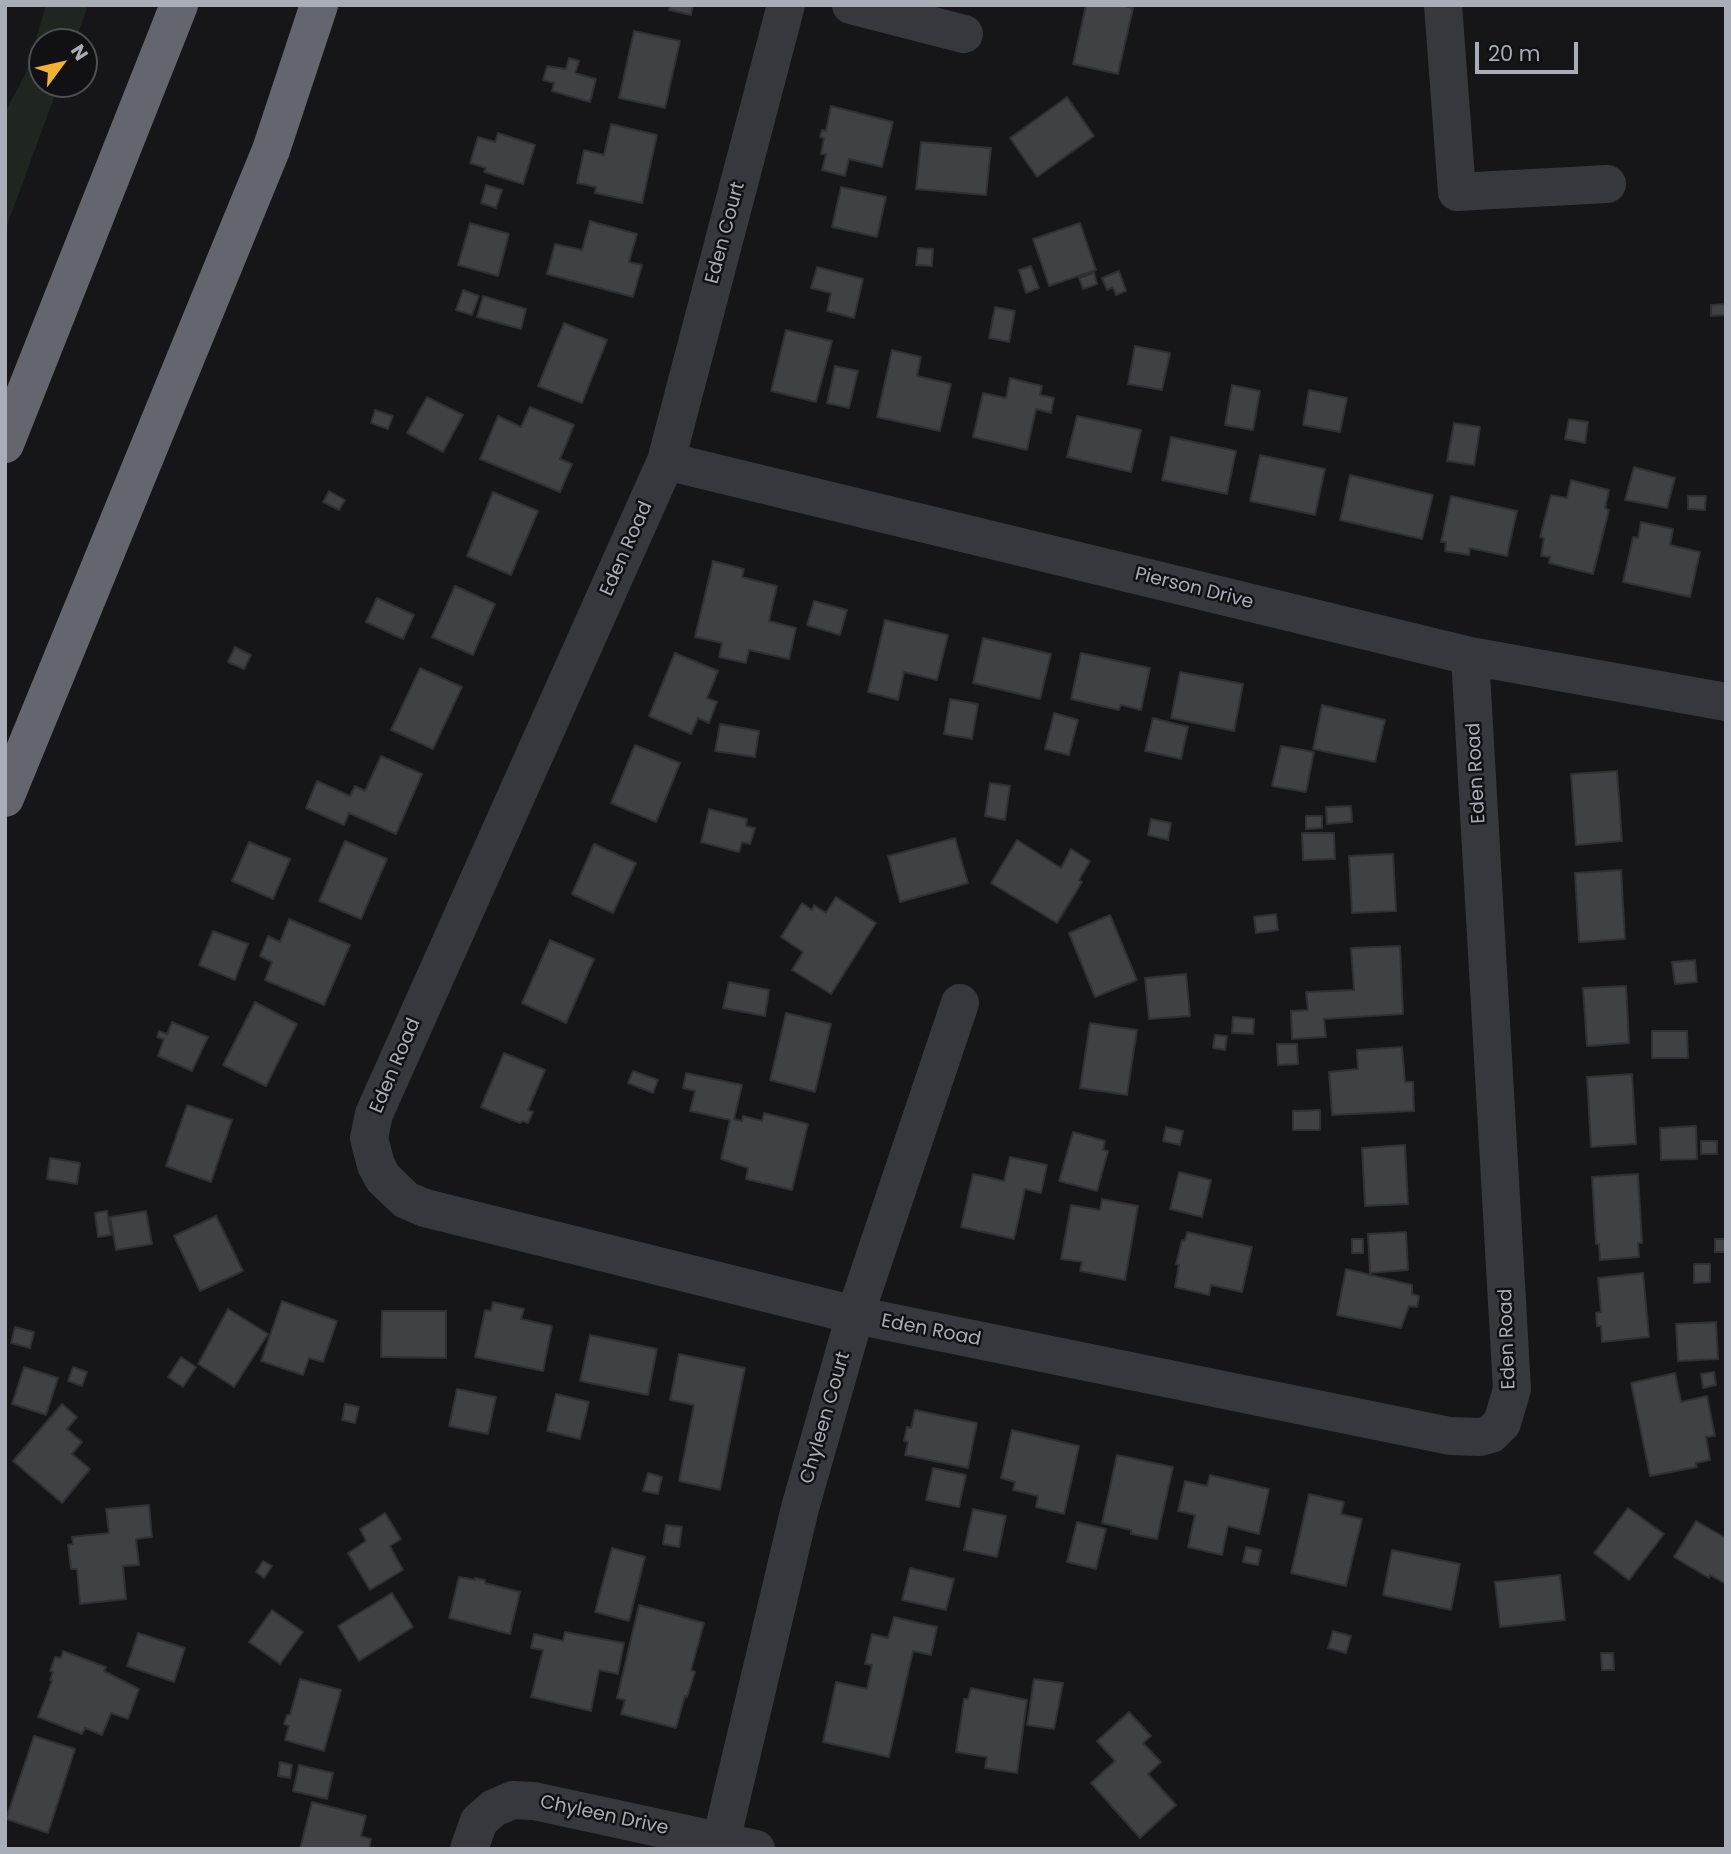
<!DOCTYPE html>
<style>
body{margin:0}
#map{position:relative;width:1731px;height:1854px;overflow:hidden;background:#161618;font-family:Poppins,sans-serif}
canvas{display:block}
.frame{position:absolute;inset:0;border:7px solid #a8adb8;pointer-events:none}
.north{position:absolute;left:28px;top:28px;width:70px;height:70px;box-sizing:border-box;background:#111113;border:2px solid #4d4f55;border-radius:50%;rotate:57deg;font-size:19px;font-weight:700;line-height:28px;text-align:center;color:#a8adb8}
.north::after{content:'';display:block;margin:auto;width:24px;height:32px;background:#f2b134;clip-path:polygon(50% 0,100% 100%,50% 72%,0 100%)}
.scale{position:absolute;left:1475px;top:42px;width:103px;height:32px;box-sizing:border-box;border:4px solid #a8adb8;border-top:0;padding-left:9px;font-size:21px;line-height:24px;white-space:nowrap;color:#a8adb8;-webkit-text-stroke:5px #111113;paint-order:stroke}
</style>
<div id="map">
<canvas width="1731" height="1854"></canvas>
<div class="frame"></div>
<div class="north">N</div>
<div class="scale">20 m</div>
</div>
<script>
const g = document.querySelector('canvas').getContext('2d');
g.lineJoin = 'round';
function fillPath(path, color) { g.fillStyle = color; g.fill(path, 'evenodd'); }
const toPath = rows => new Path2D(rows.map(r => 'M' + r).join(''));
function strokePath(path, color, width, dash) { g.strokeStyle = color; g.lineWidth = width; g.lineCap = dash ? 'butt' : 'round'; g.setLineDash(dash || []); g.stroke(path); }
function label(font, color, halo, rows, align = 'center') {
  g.font = font + ' Poppins,sans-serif'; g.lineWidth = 5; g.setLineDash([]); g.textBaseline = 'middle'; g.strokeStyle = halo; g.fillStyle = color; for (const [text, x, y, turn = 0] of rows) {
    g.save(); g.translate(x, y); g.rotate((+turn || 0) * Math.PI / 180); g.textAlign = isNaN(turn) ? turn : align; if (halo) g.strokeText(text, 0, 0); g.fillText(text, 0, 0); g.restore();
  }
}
fillPath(toPath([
 [46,5,88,5,75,42,42,42,42,84,59,84,5,231,5,112,25,75]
]), '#1e261f');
const building = toPath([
 [670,5,693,5,691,15,669,10,670,5],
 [1086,5,1121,5,1133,8,1118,74,1073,64,1086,5],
 [634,31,680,41,665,108,619,98,634,31],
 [569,58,579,61,575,73,596,79,590,102,552,91,554,83,543,80,547,66,566,69,569,58],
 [1067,97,1094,136,1037,177,1010,138,1067,97],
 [831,106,893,122,882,167,849,159,845,176,822,170,826,154,821,154,824,138,820,137,822,130,826,131,831,106],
 [611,124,657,135,642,203,595,193,596,187,577,183,584,150,604,155,611,124],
 [498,133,535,145,523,184,484,172,486,168,470,163,478,137,495,142,498,133],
 [921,142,991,148,986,195,916,189,921,142],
 [486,185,502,190,496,208,481,203,486,185],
 [841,187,886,197,877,237,832,227,841,187],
 [590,221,637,234,629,262,642,265,633,297,547,274,555,244,582,250,590,221],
 [470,223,509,234,498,276,458,265,470,223],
 [1080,223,1096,270,1049,286,1033,239,1080,223],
 [918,248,933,249,932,266,916,265,918,248],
 [1031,266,1039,288,1026,293,1019,270,1031,266],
 [817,267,863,279,854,318,827,311,831,293,811,288,817,267],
 [1119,271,1126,291,1116,295,1113,287,1107,290,1102,278,1119,271],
 [1094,273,1097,284,1083,289,1079,278,1094,273],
 [463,290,479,296,472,315,456,310,463,290],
 [483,296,526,309,521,329,477,317,483,296],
 [1726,304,1726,315,1711,316,1711,305,1726,304],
 [995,307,1015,311,1009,342,989,338,995,307],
 [564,323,607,340,582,403,538,386,564,323],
 [786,330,832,341,816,402,771,391,786,330],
 [1135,346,1170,353,1162,390,1128,384,1135,346],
 [892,350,921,357,917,376,951,384,940,431,877,417,892,350],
 [835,366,858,371,849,408,827,403,835,366],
 [1010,378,1042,386,1040,395,1054,398,1051,413,1036,409,1027,450,973,437,983,393,1006,398,1010,378],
 [1232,385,1260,391,1253,430,1225,425,1232,385],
 [1309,390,1347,398,1340,432,1303,425,1309,390],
 [427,397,463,415,443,452,407,433,427,397],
 [530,407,574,425,560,459,572,464,560,492,480,459,498,416,521,427,530,407],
 [375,410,393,416,388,429,371,423,375,410],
 [1077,416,1141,430,1131,472,1067,457,1077,416],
 [1569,419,1588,422,1585,443,1565,439,1569,419],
 [1454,423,1480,427,1474,465,1447,461,1454,423],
 [1171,437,1236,451,1227,494,1162,480,1171,437],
 [1260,455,1325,469,1315,515,1250,501,1260,455],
 [1634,467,1675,478,1667,508,1625,500,1634,467],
 [1350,475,1433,495,1422,539,1340,520,1350,475],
 [1571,480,1609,490,1605,508,1609,510,1593,574,1549,563,1550,557,1541,556,1544,538,1540,537,1551,495,1567,498,1571,480],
 [329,491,345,500,339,510,323,502,329,491],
 [493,492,538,511,511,575,467,556,493,492],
 [1451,496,1517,511,1507,556,1470,548,1469,555,1445,551,1446,542,1441,542,1451,496],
 [1688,496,1706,496,1705,510,1688,509,1688,496],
 [1641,522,1673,529,1670,545,1700,552,1690,597,1623,582,1633,537,1638,538,1641,522],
 [713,561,744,569,742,577,777,586,769,621,796,628,789,659,749,650,746,663,719,657,722,643,695,637,713,561],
 [455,586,495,604,473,655,432,637,455,586],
 [377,598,414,615,403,639,366,622,377,598],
 [814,601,847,610,840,635,807,625,814,601],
 [885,620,948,635,937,680,904,672,898,700,868,692,885,620],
 [983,638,1051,654,1040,699,973,683,983,638],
 [235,647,251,655,244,669,228,662,235,647],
 [675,653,718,671,707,698,717,702,709,723,698,718,691,734,649,716,675,653],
 [1081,653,1150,668,1141,710,1121,705,1119,710,1071,699,1081,653],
 [420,668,462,687,433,749,391,730,420,668],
 [1180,672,1243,684,1234,731,1171,718,1180,672],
 [950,699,978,704,972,739,944,734,950,699],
 [1322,705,1385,720,1375,762,1313,749,1322,705],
 [1054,713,1078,720,1069,755,1045,749,1054,713],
 [1153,718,1188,727,1181,759,1145,751,1153,718],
 [720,724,759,731,755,757,715,751,720,724],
 [635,745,680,763,656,822,611,803,635,745],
 [1281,746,1314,752,1306,792,1272,786,1281,746],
 [381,756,422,774,396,834,349,813,344,825,306,808,317,781,350,796,355,786,365,791,381,756],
 [1617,771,1622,841,1576,845,1571,774,1617,771],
 [990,783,1010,786,1005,820,985,816,990,783],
 [1351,806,1352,822,1327,824,1326,807,1351,806],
 [709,809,747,819,746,826,755,828,750,844,742,842,739,852,701,842,709,809],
 [1306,816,1322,816,1322,828,1306,829,1306,816],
 [1151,819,1171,823,1168,840,1148,835,1151,819],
 [1302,833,1334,833,1335,859,1303,860,1302,833],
 [955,838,968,883,900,902,888,856,955,838],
 [1017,840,1061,868,1071,849,1090,861,1079,880,1082,882,1057,923,991,883,1017,840],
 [345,841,387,859,361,919,319,901,345,841],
 [249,842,290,859,273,899,232,881,249,842],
 [594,844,636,863,613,913,572,894,594,844],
 [1393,854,1396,911,1352,913,1349,856,1393,854],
 [1621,870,1625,939,1579,942,1575,873,1621,870],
 [836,897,876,923,831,994,792,970,803,952,781,937,802,903,812,910,814,905,826,913,836,897],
 [1276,914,1278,930,1256,933,1254,917,1276,914],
 [1110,915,1137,980,1095,997,1069,933,1110,915],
 [289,919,350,945,324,1005,265,980,272,962,260,956,268,936,280,942,289,919],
 [213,931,248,944,235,980,199,965,213,931],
 [550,940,594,959,566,1023,522,1003,550,940],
 [1400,946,1403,1014,1324,1019,1326,1037,1292,1039,1291,1011,1308,1010,1306,992,1354,990,1351,948,1400,946],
 [1695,960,1697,982,1675,984,1672,962,1695,960],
 [1186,974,1190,1016,1149,1019,1145,978,1186,974],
 [729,982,769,990,765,1016,723,1008,729,982],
 [1626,986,1629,1043,1587,1046,1583,988,1626,986],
 [255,1002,297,1024,266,1086,223,1065,255,1002],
 [786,1013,831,1024,815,1092,770,1080,786,1013],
 [1233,1017,1254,1019,1253,1034,1232,1033,1233,1017],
 [172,1022,208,1037,192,1071,158,1056,164,1039,157,1037,159,1031,167,1034,172,1022],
 [1090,1023,1137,1030,1127,1095,1080,1088,1090,1023],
 [1652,1031,1687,1031,1688,1058,1652,1058,1652,1031],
 [1215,1035,1227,1036,1225,1050,1213,1048,1215,1035],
 [1277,1044,1297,1044,1298,1064,1278,1065,1277,1044],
 [1402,1047,1405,1082,1413,1082,1414,1111,1332,1115,1329,1072,1358,1069,1357,1050,1402,1047],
 [504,1053,545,1070,528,1110,533,1112,528,1123,523,1121,520,1123,481,1107,504,1053],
 [633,1071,658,1080,653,1093,628,1083,633,1071],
 [686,1073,742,1085,734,1119,742,1121,743,1116,762,1121,764,1113,808,1124,792,1190,746,1179,748,1168,721,1159,730,1120,690,1111,695,1091,683,1088,686,1073],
 [1632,1074,1636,1144,1591,1147,1587,1077,1632,1074],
 [187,1105,232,1120,211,1182,166,1166,187,1105],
 [1320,1110,1320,1130,1293,1130,1293,1111,1320,1110],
 [1696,1126,1697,1159,1661,1160,1660,1128,1696,1126],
 [1166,1127,1183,1131,1180,1145,1163,1141,1166,1127],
 [1073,1132,1105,1141,1103,1150,1108,1151,1097,1191,1059,1181,1073,1132],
 [1701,1141,1717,1141,1717,1154,1701,1154,1701,1141],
 [1405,1145,1408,1204,1365,1206,1362,1148,1405,1145],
 [1010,1157,1047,1165,1041,1193,1025,1189,1014,1239,961,1227,973,1174,1004,1181,1010,1157],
 [50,1158,80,1163,77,1184,47,1179,50,1158],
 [1179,1172,1211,1180,1202,1217,1170,1209,1179,1172],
 [1638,1174,1642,1243,1638,1243,1639,1257,1600,1260,1599,1244,1596,1244,1592,1177,1638,1174],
 [1102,1199,1138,1206,1125,1280,1080,1271,1082,1262,1061,1259,1071,1205,1100,1210,1102,1199],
 [107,1211,111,1235,98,1237,95,1213,107,1211],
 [146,1211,152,1244,116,1250,110,1217,146,1211],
 [216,1216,243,1271,200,1291,174,1236,216,1216],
 [1187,1232,1252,1247,1242,1292,1211,1285,1209,1295,1175,1287,1179,1265,1176,1264,1182,1240,1185,1241,1187,1232],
 [1406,1232,1408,1270,1370,1273,1368,1234,1406,1232],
 [1352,1239,1363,1239,1363,1253,1352,1253,1352,1239],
 [1715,1239,1726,1239,1726,1252,1715,1252,1715,1239],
 [1694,1264,1710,1264,1710,1282,1694,1283,1694,1264],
 [1346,1269,1412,1285,1412,1294,1419,1296,1417,1307,1409,1306,1401,1328,1337,1315,1346,1269],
 [1643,1273,1649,1337,1602,1342,1601,1326,1597,1326,1596,1313,1601,1312,1598,1278,1643,1273],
 [282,1301,337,1321,323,1362,309,1358,303,1375,261,1361,282,1301],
 [493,1302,524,1309,521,1319,552,1326,543,1371,475,1357,485,1310,491,1311,493,1302],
 [228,1309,268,1334,234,1387,198,1364,228,1309],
 [382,1311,446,1311,446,1358,381,1357,382,1311],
 [1716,1322,1718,1359,1678,1361,1676,1324,1716,1322],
 [15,1327,34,1332,30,1348,11,1343,15,1327],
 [590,1335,657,1349,648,1395,580,1381,590,1335],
 [679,1354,745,1368,720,1490,679,1481,694,1405,670,1400,679,1354],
 [181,1357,196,1367,183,1387,168,1377,181,1357],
 [24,1367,58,1378,46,1415,12,1404,24,1367],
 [73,1367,87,1372,82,1386,68,1381,73,1367],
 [1714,1372,1716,1385,1703,1388,1701,1374,1714,1372],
 [1675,1373,1681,1402,1707,1396,1715,1436,1706,1437,1710,1460,1696,1463,1697,1467,1650,1476,1631,1383,1675,1373],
 [457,1389,496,1397,488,1434,449,1426,457,1389],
 [556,1394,589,1402,580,1439,547,1431,556,1394],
 [62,1404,77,1417,67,1429,82,1442,72,1454,90,1469,62,1503,13,1461,62,1404],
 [345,1404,359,1407,355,1423,342,1420,345,1404],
 [915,1410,977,1423,968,1468,905,1455,908,1442,904,1441,907,1427,911,1428,915,1410],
 [1012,1430,1079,1446,1064,1514,1036,1507,1038,1496,1013,1490,1015,1482,1001,1478,1012,1430],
 [1117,1455,1173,1467,1157,1539,1131,1534,1131,1530,1102,1523,1117,1455],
 [933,1468,966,1475,959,1507,926,1500,933,1468],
 [648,1473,662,1477,658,1494,643,1491,648,1473],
 [1210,1475,1269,1489,1259,1534,1228,1526,1222,1555,1188,1547,1195,1515,1178,1511,1185,1481,1207,1486,1210,1475],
 [1309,1494,1344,1502,1341,1514,1362,1519,1346,1586,1291,1573,1309,1494],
 [149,1505,152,1537,136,1539,139,1565,123,1566,126,1599,80,1604,77,1569,71,1569,68,1545,73,1544,72,1537,109,1533,106,1509,149,1505],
 [1628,1508,1664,1534,1629,1580,1594,1553,1628,1508],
 [973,1509,1006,1516,997,1557,964,1550,973,1509],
 [385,1513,401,1539,390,1546,403,1570,370,1590,348,1553,366,1541,360,1529,385,1513],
 [1696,1521,1726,1538,1726,1584,1710,1575,1709,1578,1674,1557,1696,1521],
 [1077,1522,1106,1529,1096,1569,1067,1562,1077,1522],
 [666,1525,682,1527,679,1547,663,1544,666,1525],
 [1246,1547,1261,1550,1258,1565,1243,1562,1246,1547],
 [612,1548,645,1557,629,1621,595,1612,612,1548],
 [1392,1550,1460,1564,1451,1610,1383,1595,1392,1550],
 [263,1561,272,1566,264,1578,256,1572,263,1561],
 [910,1568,954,1579,946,1610,902,1600,910,1568],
 [1560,1575,1565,1620,1500,1627,1495,1582,1560,1575],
 [459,1577,475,1580,475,1578,485,1580,485,1583,520,1592,510,1634,449,1618,459,1577],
 [392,1593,413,1627,359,1661,338,1626,392,1593],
 [639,1605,704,1623,691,1670,695,1672,687,1697,685,1696,676,1728,621,1714,625,1700,617,1698,639,1605],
 [272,1610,303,1632,280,1664,249,1642,272,1610],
 [894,1617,937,1627,931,1655,913,1651,889,1757,823,1742,836,1682,867,1689,872,1665,865,1664,872,1634,888,1638,894,1617],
 [1333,1631,1351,1636,1346,1653,1328,1648,1333,1631],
 [565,1632,624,1643,618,1674,599,1670,591,1711,531,1697,543,1650,531,1648,534,1634,563,1641,565,1632],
 [138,1633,185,1648,174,1682,127,1666,138,1633],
 [63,1651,106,1667,104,1671,139,1689,128,1719,111,1713,102,1735,85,1728,82,1734,38,1717,52,1681,50,1680,53,1672,50,1671,55,1657,61,1658,63,1651],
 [1601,1653,1613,1653,1614,1670,1602,1670,1601,1653],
 [300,1679,341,1690,324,1751,285,1740,289,1726,284,1724,287,1715,290,1715,300,1679],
 [1034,1679,1063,1683,1054,1729,1027,1725,1034,1679],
 [971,1688,1027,1700,1017,1773,985,1768,987,1757,956,1752,964,1699,968,1699,971,1688],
 [1129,1712,1151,1736,1143,1743,1161,1762,1148,1774,1176,1805,1140,1838,1091,1783,1115,1761,1097,1741,1129,1712],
 [34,1736,75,1749,48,1833,6,1819,34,1736],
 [280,1762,292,1765,290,1778,278,1776,280,1762],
 [299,1765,333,1773,327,1799,293,1791,299,1765],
 [312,1802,366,1816,361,1836,371,1839,369,1849,300,1849,312,1802]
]);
fillPath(building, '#404145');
strokePath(building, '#303034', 2);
strokePath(toPath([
 [786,5,666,461,374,1114,369,1138,376,1165,383,1178,406,1200,425,1208,855,1315,1450,1436,1480,1437,1491,1434,1502,1423,1512,1389,1470,656],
 [851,5,964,34],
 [1443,5,1457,192,1607,184],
 [666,461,1470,656,1726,702],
 [721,1841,800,1508,855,1315,960,1003],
 [469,1849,479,1821,494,1808,513,1800,534,1801,756,1849]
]), '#37383d', 38);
strokePath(toPath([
 [5,444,179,5],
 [5,798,271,150,319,5]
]), '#63666e', 38);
label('19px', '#a8adb8', '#111113', [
 ["Eden Court",726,233,-75],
 ["Eden Road",627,549,-66],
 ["Pierson Drive",1194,589,14],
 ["Eden Road",1477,773,-93],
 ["Eden Road",396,1066,-67],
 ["Eden Road",931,1331,11],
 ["Eden Road",1508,1339,-92],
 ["Chyleen Court",826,1418,-74],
 ["Chyleen Drive",604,1816,12]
]);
</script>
